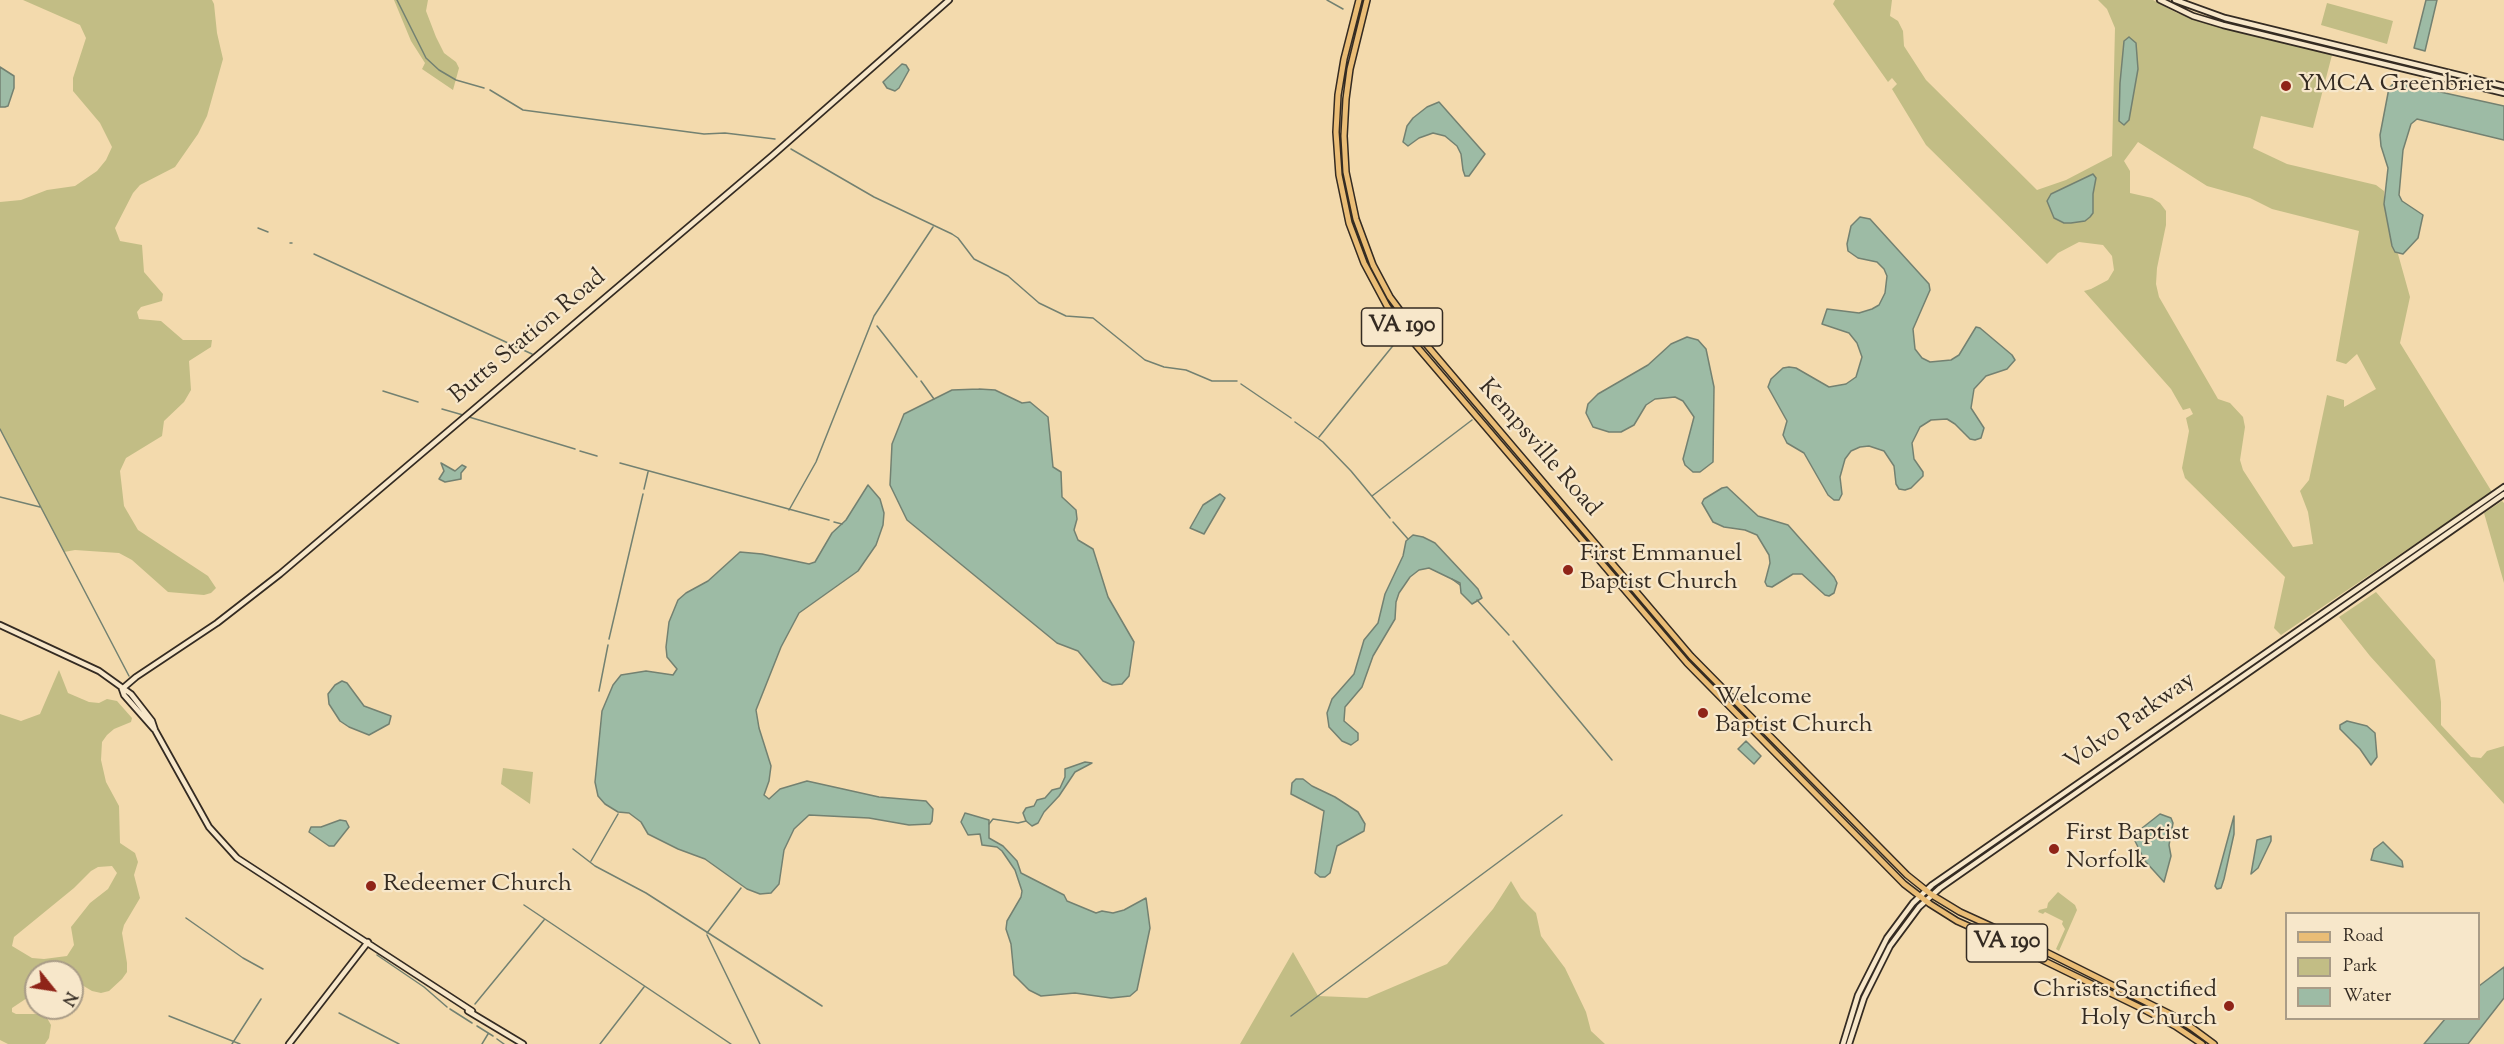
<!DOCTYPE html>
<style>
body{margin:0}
#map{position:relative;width:2504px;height:1044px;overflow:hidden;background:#f3daad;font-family:"Sorts Mill Goudy",serif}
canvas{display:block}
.legend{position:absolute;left:2285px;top:912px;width:195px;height:108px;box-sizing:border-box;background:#f7e7ca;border:2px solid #a99c87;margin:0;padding:8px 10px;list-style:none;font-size:18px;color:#342b22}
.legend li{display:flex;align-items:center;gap:12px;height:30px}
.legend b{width:30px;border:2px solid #a99c87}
.north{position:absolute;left:24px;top:960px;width:60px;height:60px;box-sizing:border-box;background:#f7e7ca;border:2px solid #a99c87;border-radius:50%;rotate:120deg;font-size:16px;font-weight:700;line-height:24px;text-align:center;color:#342b22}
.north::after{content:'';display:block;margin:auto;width:21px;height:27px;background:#8f2418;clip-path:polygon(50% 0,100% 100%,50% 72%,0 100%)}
</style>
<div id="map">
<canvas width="2504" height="1044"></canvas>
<ul class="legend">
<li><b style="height:8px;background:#eabd76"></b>Road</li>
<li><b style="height:16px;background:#c2bd85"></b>Park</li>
<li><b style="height:16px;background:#9dbba5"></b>Water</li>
</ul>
<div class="north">N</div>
</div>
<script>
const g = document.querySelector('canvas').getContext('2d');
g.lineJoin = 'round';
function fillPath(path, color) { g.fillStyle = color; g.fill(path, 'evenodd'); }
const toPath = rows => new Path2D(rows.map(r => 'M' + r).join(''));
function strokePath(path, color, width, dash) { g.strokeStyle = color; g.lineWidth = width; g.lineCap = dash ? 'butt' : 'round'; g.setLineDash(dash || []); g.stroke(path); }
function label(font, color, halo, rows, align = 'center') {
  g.font = font + ' "Sorts Mill Goudy",serif'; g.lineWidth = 4.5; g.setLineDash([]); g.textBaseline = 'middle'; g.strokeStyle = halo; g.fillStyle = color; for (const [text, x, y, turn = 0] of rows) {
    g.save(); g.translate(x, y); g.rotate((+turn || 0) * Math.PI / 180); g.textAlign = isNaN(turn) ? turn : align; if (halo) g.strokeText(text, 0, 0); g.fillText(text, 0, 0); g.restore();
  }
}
fillPath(toPath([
 [23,0,212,0,214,4,217,33,223,59,207,116,198,134,175,167,140,185,133,193,115,228,120,241,142,245,144,272,163,294,162,301,141,307,137,312,139,319,161,321,183,340,212,340,211,347,189,361,191,390,184,402,164,421,162,436,126,458,120,471,124,506,138,530,208,576,216,588,211,593,204,595,168,592,132,560,119,553,75,550,64,552,0,429,0,202,21,200,47,190,75,186,97,171,106,160,112,147,100,123,73,91,73,78,86,38,80,25],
 [394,0,428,0,426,11,436,37,444,53,456,62,459,68,453,90,422,69,425,63,411,41],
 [1835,0,1892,0,1890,16,1898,21,1903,31,1904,46,1926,80,2037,190,2066,180,2112,156,2115,28,2107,9,2098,0,2153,0,2177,13,2209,24,2332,55,2313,128,2261,116,2253,148,2287,164,2376,185,2384,191,2384,204,2392,246,2398,254,2410,297,2400,343,2492,492,2281,635,2274,628,2285,577,2185,478,2182,468,2189,431,2186,418,2193,414,2190,408,2183,410,2171,389,2084,291,2091,289,2108,280,2114,270,2112,256,2103,245,2079,242,2058,253,2047,264,1926,145,1892,89,1897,84,1892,78,1888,82,1833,4],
 [2138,142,2207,186,2250,198,2272,209,2359,231,2336,361,2346,364,2357,354,2376,389,2344,407,2344,400,2327,395,2309,480,2300,491,2308,512,2313,544,2293,547,2243,470,2240,460,2245,427,2243,417,2230,403,2218,399,2159,297,2156,284,2157,268,2166,225,2166,211,2160,203,2152,198,2130,193,2130,171,2124,161],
 [2327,3,2393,21,2387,44,2321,25],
 [2502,501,2504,503,2504,583,2484,513],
 [2376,592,2435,660,2441,702,2441,725,2471,757,2481,758,2487,751,2504,746,2504,804,2370,656,2339,617],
 [59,670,68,693,89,702,99,703,107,699,117,701,132,718,131,722,114,729,107,735,102,742,101,760,106,782,119,806,120,843,135,853,138,862,134,875,140,898,124,925,122,933,127,963,127,972,122,979,109,991,101,993,92,991,72,979,72,972,36,972,36,999,27,998,12,1008,12,1012,16,1014,39,1014,47,1018,51,1025,49,1038,45,1044,8,1044,0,1040,0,714,21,721,40,714],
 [112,866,117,873,108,889,90,903,71,927,74,945,67,956,44,959,32,958,12,946,14,937,74,888,91,871,98,867],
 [503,768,533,772,530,804,501,784],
 [1511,881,1521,898,1536,913,1541,936,1565,968,1586,1012,1591,1031,1605,1044,1240,1044,1293,952,1318,996,1367,998,1447,964,1493,909],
 [2058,892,2075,905,2077,910,2059,951,2056,949,2065,929,2062,924,2063,921,2045,912,2043,914,2038,912,2039,910,2047,908,2048,903]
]), '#c2bd85');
const water = toPath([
 [2426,0,2437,0,2425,51,2414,48,2426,0],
 [2129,37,2136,43,2138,69,2129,120,2124,125,2119,121,2120,83,2124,41,2129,37],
 [902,64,906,65,909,70,899,88,895,91,887,88,883,82,902,64],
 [0,67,14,76,14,88,8,106,5,107,0,107,0,67],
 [2395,82,2504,106,2504,140,2421,120,2417,119,2411,124,2403,150,2399,195,2402,201,2423,215,2418,238,2403,254,2395,252,2392,246,2384,204,2388,168,2381,146,2380,135,2389,88,2395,82],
 [1439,102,1485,154,1469,176,1465,176,1463,170,1461,154,1457,146,1445,136,1433,133,1419,138,1408,146,1403,142,1407,126,1413,118,1427,107,1439,102],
 [2093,174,2096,178,2093,194,2093,213,2090,217,2085,221,2071,223,2064,223,2054,218,2047,201,2051,194,2093,174],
 [1860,217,1870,219,1929,284,1930,290,1913,329,1915,349,1922,358,1930,362,1951,360,1959,355,1976,327,1980,328,2012,355,2015,360,2007,369,1986,376,1974,389,1971,408,1984,428,1981,438,1975,440,1970,439,1955,424,1947,419,1931,420,1920,427,1912,443,1914,459,1923,472,1923,476,1911,488,1905,490,1899,489,1896,484,1894,466,1884,451,1869,446,1860,447,1851,451,1845,459,1840,477,1842,494,1839,500,1834,500,1828,495,1804,453,1787,443,1783,435,1787,421,1768,387,1771,379,1783,368,1789,367,1796,368,1829,387,1846,384,1856,377,1862,357,1857,343,1849,333,1822,324,1827,309,1859,313,1872,309,1879,305,1885,293,1887,276,1884,269,1877,262,1858,258,1848,251,1847,244,1851,226,1860,217],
 [1687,337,1698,340,1706,349,1714,387,1713,462,1700,472,1693,472,1685,465,1683,459,1694,417,1683,401,1675,397,1655,399,1646,405,1634,425,1621,432,1609,432,1593,427,1586,413,1588,404,1598,394,1648,365,1671,344,1687,337],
 [979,389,995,390,1022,403,1030,402,1048,417,1053,467,1061,472,1062,497,1076,510,1077,519,1074,530,1078,540,1093,549,1108,597,1134,642,1129,676,1122,684,1112,685,1103,681,1078,651,1057,643,907,520,890,485,892,444,904,414,952,390,979,389],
 [441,463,455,471,462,465,466,467,461,473,461,479,445,482,439,479,444,471,441,463],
 [868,485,880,499,884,513,883,525,876,545,858,571,799,613,781,647,756,710,759,728,771,766,769,781,764,795,769,799,780,789,807,781,879,797,926,801,933,809,932,821,930,824,909,825,869,818,809,815,794,829,784,850,779,884,771,893,760,894,747,889,705,859,678,849,648,834,641,822,629,813,618,812,605,804,598,796,595,782,602,711,613,685,621,675,646,671,673,675,677,669,667,657,666,647,669,622,678,600,686,593,708,581,740,552,762,554,809,564,815,562,832,533,846,520,868,485],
 [1727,487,1758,516,1788,525,1834,577,1837,583,1834,593,1829,596,1825,595,1802,574,1793,574,1772,587,1767,586,1765,582,1770,563,1769,555,1757,535,1745,530,1724,527,1713,522,1702,503,1704,499,1722,488,1727,487],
 [1220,494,1225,498,1204,534,1190,528,1203,505,1220,494],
 [1413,535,1423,537,1435,543,1478,589,1482,598,1472,604,1461,593,1460,583,1429,568,1419,570,1410,577,1399,593,1396,602,1395,619,1373,656,1362,687,1345,707,1344,721,1358,733,1358,740,1351,745,1342,741,1329,727,1327,713,1332,699,1354,674,1364,640,1378,623,1385,594,1403,556,1406,541,1413,535],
 [342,681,347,683,364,706,391,716,389,724,369,735,349,727,340,721,329,704,328,694,335,685,342,681],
 [2347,721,2367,726,2375,733,2377,757,2371,765,2360,749,2340,729,2340,725,2347,721],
 [1746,741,1761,756,1754,764,1738,749,1746,741],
 [1085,762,1092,763,1075,772,1059,796,1044,812,1038,823,1032,826,1026,821,1023,813,1026,808,1034,806,1037,800,1045,798,1052,790,1060,788,1065,777,1065,769,1085,762],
 [1296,779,1303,779,1312,786,1335,797,1358,812,1365,824,1364,831,1337,846,1330,873,1325,877,1320,877,1315,873,1324,811,1291,794,1292,783,1296,779],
 [965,813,989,820,989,838,1003,846,1017,861,1021,873,1064,895,1067,901,1096,913,1102,911,1113,913,1124,910,1146,898,1150,928,1137,990,1130,996,1111,998,1075,993,1041,996,1029,990,1014,975,1011,944,1006,929,1007,921,1021,897,1022,891,1015,870,1002,851,997,847,982,845,980,834,968,835,961,822,965,813],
 [2160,814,2171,818,2173,823,2169,845,2171,856,2164,882,2145,861,2135,841,2137,832,2160,814],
 [2234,816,2234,834,2224,879,2221,888,2217,889,2215,886,2234,816],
 [340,820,346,821,349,827,334,846,329,846,309,832,311,827,321,827,340,820],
 [2271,836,2271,841,2258,868,2251,874,2257,840,2271,836],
 [2383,842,2402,861,2403,867,2371,860,2374,849,2383,842],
 [2504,967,2504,998,2468,1044,2424,1044,2445,1019,2478,1018,2479,986,2504,967]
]);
fillPath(water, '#9dbba5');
strokePath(water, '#738171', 1.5);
strokePath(toPath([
 [397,0,426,58,439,70,456,80,484,88],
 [1327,0,1343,9],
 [490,90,523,110,704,134,725,133,775,139],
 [791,149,874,197,952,234,958,238,974,259,1008,276,1039,303,1066,316,1093,318,1145,360,1164,367,1186,370,1212,381,1237,381],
 [258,228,268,232],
 [290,243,292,243],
 [314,254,532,354],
 [877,326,917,377],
 [921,381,934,399],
 [1241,384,1291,418],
 [383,391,418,402],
 [442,409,463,415],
 [469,417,575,449],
 [1295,422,1323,442,1351,471,1390,518],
 [0,429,129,676],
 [1319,437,1400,337],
 [580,451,597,456],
 [620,463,829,520],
 [644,489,648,472],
 [1372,496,1472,420],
 [0,497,40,507],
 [789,510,816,462,874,316,933,227],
 [834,522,842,524],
 [1393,522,1408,539],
 [1452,579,1460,585],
 [1477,600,1509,635],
 [609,639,643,494],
 [1513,641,1612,760],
 [599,691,608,645],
 [989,824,993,819,1018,823,1026,821],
 [573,849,595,866,646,893,822,1006],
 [591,861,618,814],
 [524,905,731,1044],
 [186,918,243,958,263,969],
 [707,933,741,888],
 [707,935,760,1044],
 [377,955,424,987,447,1007],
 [475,1004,544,920],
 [450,1009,472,1023],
 [339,1013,399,1044],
 [169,1016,240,1044],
 [1291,1016,1562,815],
 [477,1026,493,1036],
 [497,1039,504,1044],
 [232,1044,261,999],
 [482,1044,488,1034],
 [600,1044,644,987]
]), '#738171', 1.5);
const secondary = toPath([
 [2160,0,2193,16,2223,25,2504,93],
 [2175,0,2225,18,2504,86],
 [0,625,99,671,131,694,152,721,155,730,209,827,237,858,472,1011],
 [122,689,136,677,217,623,280,574,773,155,949,0],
 [122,689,124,695,154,729],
 [468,1011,523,1044],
 [289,1044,368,942],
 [1843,1044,1858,995,1887,938,1913,903,1932,885,2504,487],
 [1849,1044,1864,998,1890,946,1919,907,1940,888,2504,494]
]);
const primary = toPath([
 [1359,0,1344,59,1338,95,1336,132,1339,175,1349,223,1364,263,1387,306,1408,336,1687,663,1904,884,1930,904,1957,921,2022,950,2141,1008,2175,1026,2202,1044],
 [1367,0,1350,69,1346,99,1344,136,1346,172,1356,219,1373,265,1390,297,1419,336,1691,656,1907,875,1932,895,1960,912,2028,943,2170,1014,2191,1027,2214,1044]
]);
strokePath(secondary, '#342b22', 8);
strokePath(primary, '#342b22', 8);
strokePath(secondary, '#f7e7ca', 4.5);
strokePath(primary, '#eabd76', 5);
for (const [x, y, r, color] of [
 [2286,86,6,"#8f2418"],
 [1568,570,6,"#8f2418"],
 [1703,713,6,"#8f2418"],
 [2054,849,6,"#8f2418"],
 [371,886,6,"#8f2418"],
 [2229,1006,6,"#8f2418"]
]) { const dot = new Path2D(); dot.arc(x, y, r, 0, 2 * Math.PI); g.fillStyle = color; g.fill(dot); strokePath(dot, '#f7e7ca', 2); }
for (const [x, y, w] of [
 [1402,327,81],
 [2007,943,81]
]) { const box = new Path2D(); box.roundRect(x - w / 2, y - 19, w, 38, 4.5); g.fillStyle = '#f7e7ca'; g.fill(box); strokePath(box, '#342b22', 1.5); }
label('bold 22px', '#342b22', null, [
 ["VA 190",1402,327],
 ["VA 190",2007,943]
]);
label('24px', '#342b22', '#f7e7ca', [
 ["YMCA Greenbrier",2298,86],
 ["First Emmanuel",1580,556],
 ["Baptist Church",1580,584],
 ["Welcome",1715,699],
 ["Baptist Church",1715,727],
 ["First Baptist",2066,835],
 ["Norfolk",2066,863],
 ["Redeemer Church",383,886],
 ["Christs Sanctified",2217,992,"right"],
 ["Holy Church",2217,1020,"right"]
], 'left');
label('24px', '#342b22', '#f7e7ca', [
 ["Butts Station Road",529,338,-40],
 ["Kempsville Road",1538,449,49],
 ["Volvo Parkway",2131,723,-35]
]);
</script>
